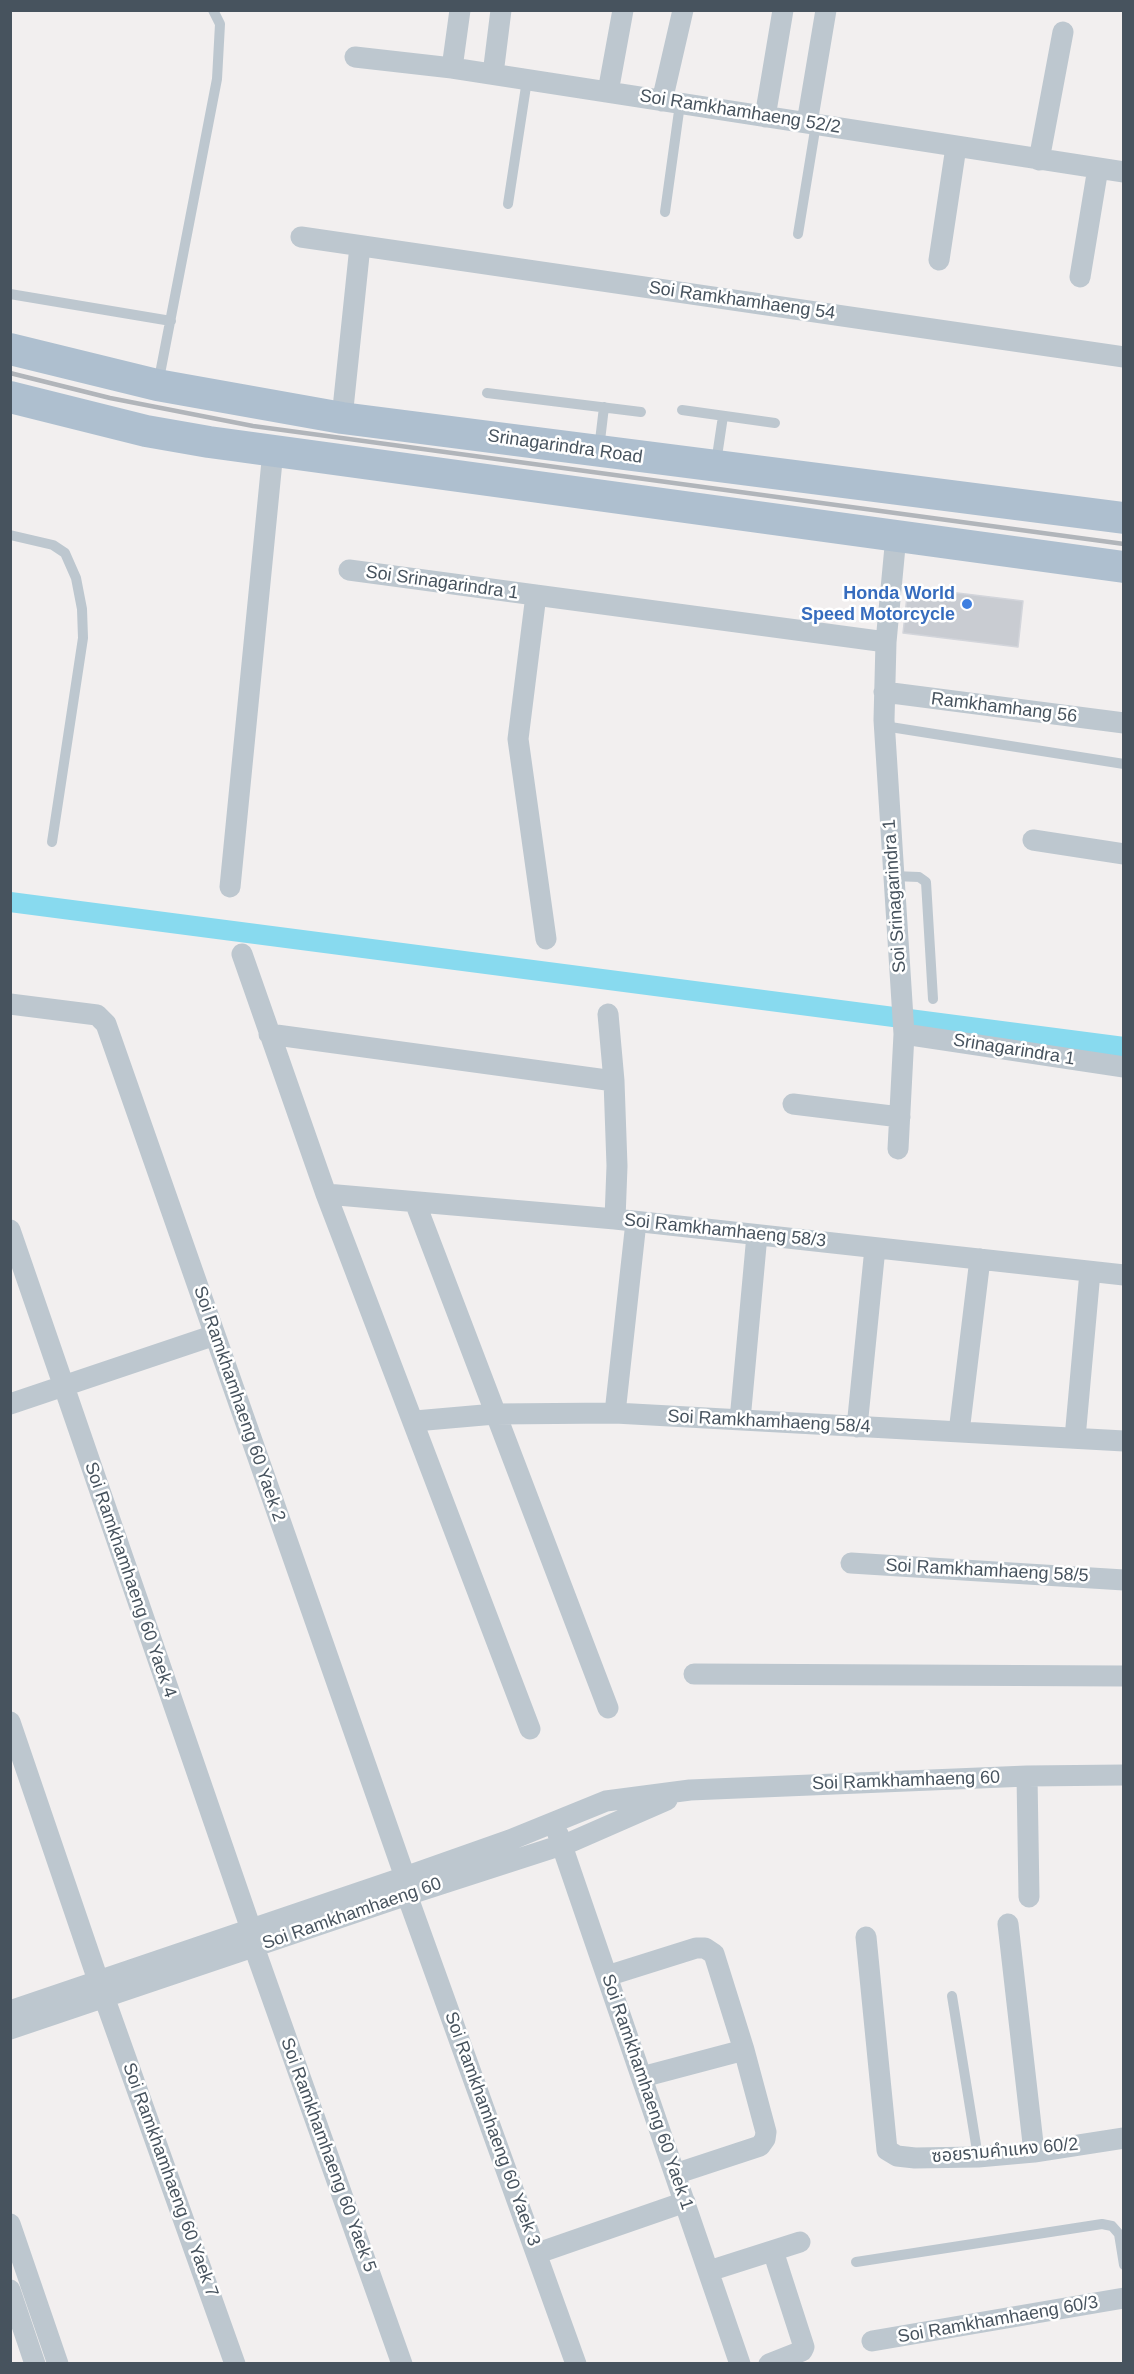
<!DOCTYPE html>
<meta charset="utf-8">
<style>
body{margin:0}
#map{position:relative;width:1134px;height:2374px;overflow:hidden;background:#f2efef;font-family:Helvetica,sans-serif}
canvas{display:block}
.frame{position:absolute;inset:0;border:12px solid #47535e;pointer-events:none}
</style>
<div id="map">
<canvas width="1134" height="2374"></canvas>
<div class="frame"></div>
</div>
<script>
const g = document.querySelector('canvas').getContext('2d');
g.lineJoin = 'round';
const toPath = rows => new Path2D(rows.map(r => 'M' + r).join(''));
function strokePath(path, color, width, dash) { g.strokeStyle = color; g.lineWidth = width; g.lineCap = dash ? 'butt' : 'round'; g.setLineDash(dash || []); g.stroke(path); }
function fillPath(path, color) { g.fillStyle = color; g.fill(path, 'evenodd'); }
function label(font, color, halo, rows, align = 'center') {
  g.font = font + ' Helvetica,"Noto Sans Thai",sans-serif'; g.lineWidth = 5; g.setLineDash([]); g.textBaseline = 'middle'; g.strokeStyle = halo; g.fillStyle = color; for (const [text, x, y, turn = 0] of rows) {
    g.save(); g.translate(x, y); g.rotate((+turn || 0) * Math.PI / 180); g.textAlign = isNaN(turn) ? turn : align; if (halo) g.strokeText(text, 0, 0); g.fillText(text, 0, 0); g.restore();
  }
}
strokePath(toPath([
 [10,902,1124,1047]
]), '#88daef', 20);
const building = toPath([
 [908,587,1023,601,1018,647,903,633,908,587]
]);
fillPath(building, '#c9ccd2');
strokePath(building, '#d3d5db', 1.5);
strokePath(toPath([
 [508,204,527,80],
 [665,212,680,104],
 [798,234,816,124],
 [10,294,171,321],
 [158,384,217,79,220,24,213,10],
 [487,393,641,412],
 [682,410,775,423],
 [599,449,604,407],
 [716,463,723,416],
 [10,535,53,545,65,553,76,578,82,609,83,638,52,842],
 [884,726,1124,764],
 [893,876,919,877,926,882,933,999],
 [952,1996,978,2157],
 [856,2262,1102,2224,1112,2226,1119,2234,1124,2265]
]), '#bdc7cf', 10);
strokePath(toPath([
 [355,57,452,68,1124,172],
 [452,68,460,10],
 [493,74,501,10],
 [608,92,623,10],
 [662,101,683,10],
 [765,117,783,10],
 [807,123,826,10],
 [1039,160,1063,32],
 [301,237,1124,357],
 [939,260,956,147],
 [1080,277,1098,168],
 [342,418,360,246],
 [896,536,886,642,884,720,904,1034,898,1149],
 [349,570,886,642],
 [536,595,518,739,546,939],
 [884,692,1124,723],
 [1033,840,1124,854],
 [230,887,273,451],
 [242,954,326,1194,530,1729],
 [10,1004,97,1015,106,1024,405,1877,407,1895,576,2364],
 [608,1014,614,1081,617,1166,615,1219],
 [269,1034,614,1081],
 [904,1034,1124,1067],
 [793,1104,900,1117],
 [326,1194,615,1219,1124,1275],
 [415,1202,608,1708],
 [10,1230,251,1929,254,1947,402,2364],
 [10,1404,215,1335],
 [615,1413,636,1222],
 [740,1420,757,1235],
 [415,1421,495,1414,615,1413,1124,1441],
 [857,1427,875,1248],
 [959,1432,980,1259],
 [1075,1438,1090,1272],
 [851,1563,1124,1580],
 [694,1674,1124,1676],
 [10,1722,98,1980,235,2364],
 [1027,1776,1029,1897],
 [558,1834,740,2364],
 [1008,1924,1034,2152],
 [866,1937,887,2150,897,2156,915,2158,978,2157,1034,2152,1124,2138],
 [607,1976,696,1948,705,1948,714,1954,744,2050,766,2132,765,2139,760,2146,675,2174],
 [10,2011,405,1877,510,1840,606,1801,690,1790,1027,1776,1124,1775],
 [10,2029,407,1895,571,1842,667,1800],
 [642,2077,744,2050],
 [10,2224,58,2364],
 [538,2253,685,2202],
 [709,2271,800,2242],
 [10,2290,35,2364],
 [872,2341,1124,2298],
 [769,2364,802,2351,804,2347,773,2251]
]), '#bdc7cf', 21);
strokePath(toPath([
 [10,349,157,385,342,418,1124,518],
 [10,397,146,431,209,442,1124,567]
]), '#aebfcf', 32);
strokePath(toPath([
 [10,373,110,398,253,426,1124,544]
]), '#b1b5ba', 4.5);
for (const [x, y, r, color] of [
 [967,604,6,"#3f7fe0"]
]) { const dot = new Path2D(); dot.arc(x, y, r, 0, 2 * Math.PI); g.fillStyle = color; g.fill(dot); strokePath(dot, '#fff', 2); }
label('18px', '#47535e', '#fff', [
 ["Soi Ramkhamhaeng 52/2",740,112,9],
 ["Soi Ramkhamhaeng 54",742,301,8],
 ["Srinagarindra Road",565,447,8],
 ["Soi Srinagarindra 1",442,583,8],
 ["Ramkhamhang 56",1004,708,7],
 ["Soi Srinagarindra 1",895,896,-94],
 ["Srinagarindra 1",1014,1050,9],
 ["Soi Ramkhamhaeng 58/3",725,1231,6],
 ["Soi Ramkhamhaeng 60 Yaek 2",239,1404,71],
 ["Soi Ramkhamhaeng 58/4",769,1422,3],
 ["Soi Ramkhamhaeng 58/5",987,1571,3],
 ["Soi Ramkhamhaeng 60 Yaek 4",130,1580,71],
 ["Soi Ramkhamhaeng 60",906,1781,-2],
 ["Soi Ramkhamhaeng 60",352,1914,-19],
 ["Soi Ramkhamhaeng 60 Yaek 1",647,2092,71],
 ["Soi Ramkhamhaeng 60 Yaek 3",492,2129,70],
 ["ซอยรามคำแหง 60/2",1005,2151,-5],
 ["Soi Ramkhamhaeng 60 Yaek 5",328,2155,70],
 ["Soi Ramkhamhaeng 60 Yaek 7",170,2180,70],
 ["Soi Ramkhamhaeng 60/3",998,2320,-10]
]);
label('bold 18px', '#366cbe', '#fff', [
 ["Honda World",955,594],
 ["Speed Motorcycle",955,615]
], 'right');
</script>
